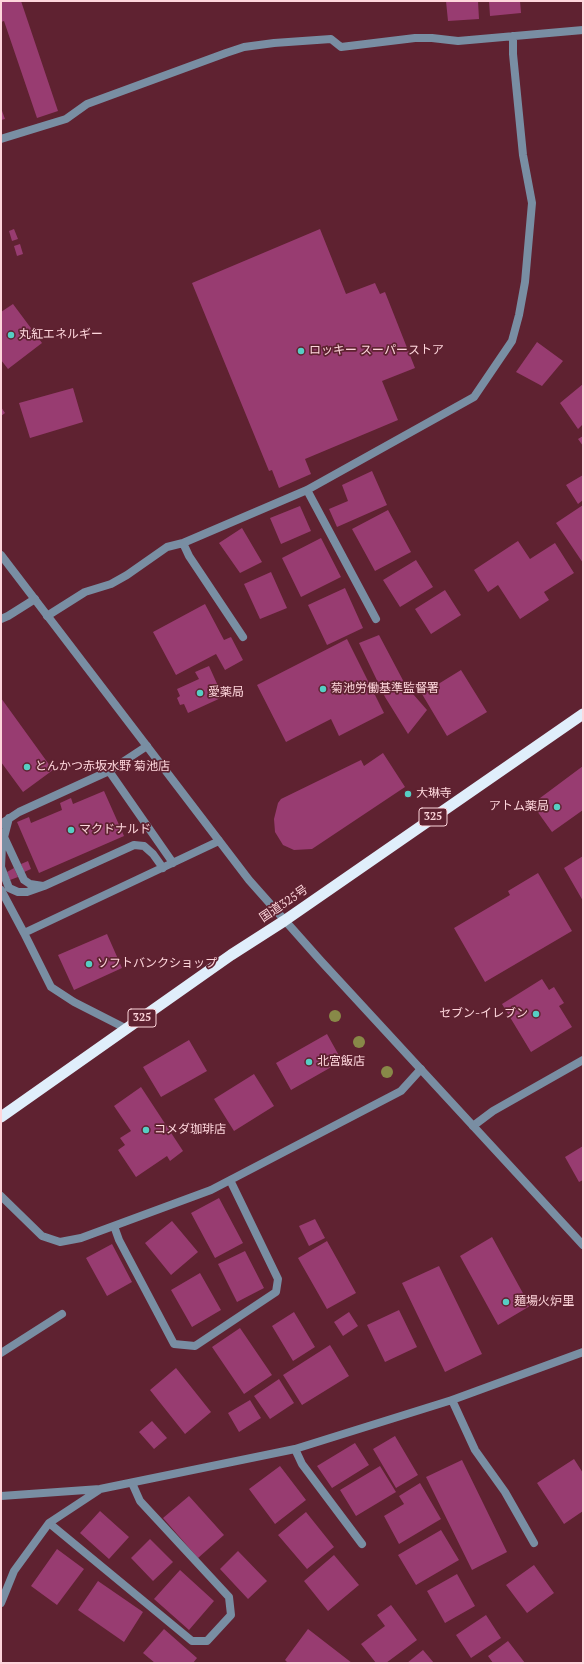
<!DOCTYPE html>
<meta charset="utf-8">
<style>
body{margin:0}
#map{position:relative;width:584px;height:1664px;overflow:hidden;background:#5f2231;font-family:"PT Serif",serif}
canvas{display:block}
.frame{position:absolute;inset:0;border:2px solid #fed6dc;pointer-events:none}
</style>
<div id="map">
<canvas width="584" height="1664"></canvas>
<div class="frame"></div>
</div>
<script>
const g = document.querySelector('canvas').getContext('2d');
g.lineJoin = 'round';
function fillPath(path, color) { g.fillStyle = color; g.fill(path, 'evenodd'); }
const toPath = rows => new Path2D(rows.map(r => 'M' + r).join(''));
function strokePath(path, color, width, dash) { g.strokeStyle = color; g.lineWidth = width; g.lineCap = dash ? 'butt' : 'round'; g.setLineDash(dash || []); g.stroke(path); }
function label(font, color, halo, rows, align = 'center') {
  g.font = font + ' "PT Serif","Noto Sans JP",serif'; g.lineWidth = 3.5; g.setLineDash([]); g.textBaseline = 'middle'; g.strokeStyle = halo; g.fillStyle = color; for (const [text, x, y, turn = 0] of rows) {
    g.save(); g.translate(x, y); g.rotate((+turn || 0) * Math.PI / 180); g.textAlign = isNaN(turn) ? turn : align; if (halo) g.strokeText(text, 0, 0); g.fillText(text, 0, 0); g.restore();
  }
}
fillPath(toPath([
 [1,1,21,1,58,111,37,118,4,21,1,22],
 [446,1,478,1,479,19,448,21],
 [489,1,520,1,521,13,490,16],
 [1,108,5,119,1,120],
 [14,229,18,239,12,241,9,231],
 [320,229,346,294,375,283,380,294,385,292,415,368,382,381,398,420,305,459,311,474,279,488,272,470,269,471,192,283],
 [20,244,23,254,17,256,14,246],
 [13,304,42,343,8,369,1,360,1,312],
 [537,342,563,361,542,386,516,372],
 [583,384,583,424,578,429,560,403],
 [73,388,83,422,30,438,19,403],
 [1,407,5,413,1,416],
 [583,436,583,446,578,439],
 [372,471,387,505,337,527,329,509,348,501,342,485],
 [583,475,583,500,578,504,566,485],
 [583,505,583,563,556,523],
 [300,506,311,531,281,544,270,518],
 [388,510,411,552,375,571,352,529],
 [242,528,262,562,240,573,219,543],
 [321,538,341,577,301,597,282,558],
 [518,541,530,559,555,543,574,573,544,592,549,600,520,619,498,585,488,592,474,570],
 [416,560,433,587,400,607,383,580],
 [271,572,287,608,260,619,244,584],
 [345,588,363,628,327,645,308,605],
 [445,590,461,615,431,634,415,609],
 [205,604,224,640,231,637,243,660,225,670,216,654,176,675,153,632],
 [379,635,406,686,427,710,408,734,385,697,359,643],
 [347,639,384,713,339,736,331,719,286,742,257,685],
 [209,666,223,697,188,713,184,704,180,705,177,698,180,696,177,689,199,679,195,672],
 [461,670,487,712,447,736,422,694],
 [1,698,53,770,23,792,1,762],
 [383,753,405,787,312,849,294,850,283,845,275,832,274,819,278,803,281,799,361,760,364,766],
 [583,766,583,810,552,832,532,804],
 [104,791,124,836,39,873,17,822,29,817,31,823,62,810,60,803,71,798,73,804],
 [583,856,583,901,564,868],
 [28,861,31,869,24,872,21,864],
 [14,868,18,877,10,880,7,872],
 [538,873,572,931,485,982,454,928,510,895,508,891],
 [107,934,122,968,74,990,58,955],
 [542,979,549,990,554,987,564,1003,559,1006,572,1027,531,1052,502,1004],
 [327,1034,342,1061,291,1090,276,1063],
 [189,1040,207,1071,161,1097,143,1067],
 [254,1074,274,1106,234,1131,214,1099],
 [141,1087,183,1151,170,1161,167,1156,136,1177,118,1150,125,1145,120,1138,131,1131,114,1106],
 [583,1146,583,1180,579,1182,565,1157],
 [219,1198,243,1243,215,1258,191,1213],
 [315,1219,325,1238,309,1246,299,1226],
 [172,1221,198,1252,171,1275,145,1243],
 [492,1237,530,1306,498,1325,460,1256],
 [327,1241,356,1293,327,1309,298,1258],
 [112,1244,132,1282,107,1296,86,1258],
 [245,1251,264,1288,237,1302,218,1264],
 [439,1266,482,1354,445,1372,402,1283],
 [200,1273,221,1310,192,1327,171,1290],
 [399,1310,417,1347,385,1362,367,1325],
 [294,1312,315,1347,293,1361,272,1326],
 [349,1312,358,1326,343,1336,334,1322],
 [240,1328,272,1375,244,1394,212,1347],
 [330,1345,349,1376,302,1405,283,1375],
 [176,1368,211,1412,185,1434,150,1390],
 [279,1379,294,1403,270,1419,254,1396],
 [250,1400,261,1418,239,1432,228,1413],
 [152,1421,167,1438,154,1449,139,1432],
 [395,1436,418,1475,396,1488,373,1449],
 [355,1443,369,1465,332,1488,317,1466],
 [574,1459,583,1473,583,1511,564,1524,537,1483],
 [462,1460,507,1552,472,1570,426,1477],
 [280,1466,306,1500,275,1524,249,1489],
 [380,1466,396,1492,356,1516,340,1490],
 [420,1483,441,1519,399,1544,384,1516,404,1504,399,1496],
 [189,1496,224,1535,198,1558,163,1518],
 [100,1511,129,1537,109,1559,80,1533],
 [306,1512,334,1547,307,1569,278,1535],
 [441,1530,459,1560,416,1585,398,1555],
 [150,1539,173,1562,153,1581,131,1558],
 [57,1549,84,1569,57,1605,31,1586],
 [238,1551,267,1581,248,1599,220,1569],
 [334,1555,359,1585,328,1611,304,1581],
 [534,1565,554,1593,527,1613,506,1585],
 [180,1570,214,1601,189,1630,154,1599],
 [457,1574,475,1606,445,1623,427,1591],
 [98,1581,143,1612,124,1642,78,1610],
 [391,1605,417,1640,386,1663,376,1663,361,1644,385,1626,377,1615],
 [486,1615,501,1638,471,1658,456,1635],
 [164,1629,197,1658,193,1663,155,1663,143,1653],
 [308,1629,352,1663,288,1663,285,1660],
 [508,1641,525,1663,493,1663,488,1656],
 [423,1650,434,1663,407,1663]
]), '#983c71');
strokePath(toPath([
 [109,771,173,863],
 [9,818,2,845,1,867,9,888,18,892,27,892,44,886,134,845,144,846,153,854,163,868],
 [1,824,19,812,109,771,147,746],
 [4,837,24,880,30,884,43,886],
 [1,890,24,933],
 [127,1029,74,1002,51,987,24,933,219,841]
]), '#798ea3', 8);
strokePath(toPath([
 [1,139,66,119,87,104,226,53,244,47,274,43,331,39,341,47,415,38,432,38,458,41,583,30],
 [307,490,376,619],
 [183,543,189,556,243,637],
 [47,616,85,592,111,584,127,575,167,547,183,543,307,490,474,397,512,341,519,315,525,282,532,203,523,155,513,54,513,36],
 [1,619,8,616,35,599],
 [473,1126,493,1111,583,1060],
 [1,1196,42,1236,60,1242,81,1238,211,1190,401,1091,421,1069],
 [114,1226,119,1240,174,1344,195,1346,276,1292,278,1279,230,1180],
 [1,1353,62,1314],
 [452,1400,475,1450,505,1492,534,1543],
 [295,1449,302,1464,362,1544],
 [1,1496,100,1489,295,1449,452,1400,583,1352],
 [49,1523,192,1641,207,1641,231,1615,229,1597,140,1501,132,1483],
 [1,1603,14,1571,49,1523,99,1490]
]), '#798ea3', 8);
strokePath(toPath([
 [1,555,249,880,320,960,583,1245]
]), '#798ea3', 8);
strokePath(toPath([
 [1,1117,231,955,284,921,583,714]
]), '#e0eefb', 11);
g.fillStyle = '#888948';
for (const [x, y] of [
 [335,1016],
 [359,1042],
 [387,1072]
]) { g.beginPath(); g.arc(x, y, 6, 0, 2 * Math.PI); g.fill(); }
for (const [x, y, r, color] of [
 [11,335,4,"#56cec4"],
 [301,351,4,"#56cec4"],
 [323,689,4,"#56cec4"],
 [200,693,4,"#56cec4"],
 [27,767,4,"#56cec4"],
 [408,794,4,"#56cec4"],
 [557,807,4,"#56cec4"],
 [71,830,4,"#56cec4"],
 [89,964,4,"#56cec4"],
 [536,1014,4,"#56cec4"],
 [309,1062,4,"#56cec4"],
 [146,1130,4,"#56cec4"],
 [506,1302,4,"#56cec4"]
]) { const dot = new Path2D(); dot.arc(x, y, r, 0, 2 * Math.PI); g.fillStyle = color; g.fill(dot); strokePath(dot, '#5f2231', 1.5); }
for (const [x, y, w] of [
 [433,817,28],
 [142,1018,28]
]) { const box = new Path2D(); box.roundRect(x - w / 2, y - 9, w, 18, 3); g.fillStyle = '#5f2231'; g.fill(box); strokePath(box, '#fed6dc', 1); }
label('bold 11px', '#fed6dc', null, [
 ["325",433,817],
 ["325",142,1018]
]);
label('12px', '#fed6dc', '#5f2231', [
 ["丸紅エネルギー",19,335],
 ["ロッキー スーパーストア",309,351],
 ["菊池労働基準監督署",331,689],
 ["愛薬局",208,693],
 ["とんかつ赤坂水野 菊池店",35,767],
 ["大琳寺",416,794],
 ["アトム薬局",549,807,"right"],
 ["マクドナルド",79,830],
 ["ソフトバンクショップ",97,964],
 ["セブン-イレブン",528,1014,"right"],
 ["北宮飯店",317,1062],
 ["コメダ珈琲店",154,1130],
 ["麺場火炉里",514,1302]
], 'left');
label('12px', '#fed6dc', '#5f2231', [
 ["国道325号",284,904,-34]
]);
</script>
